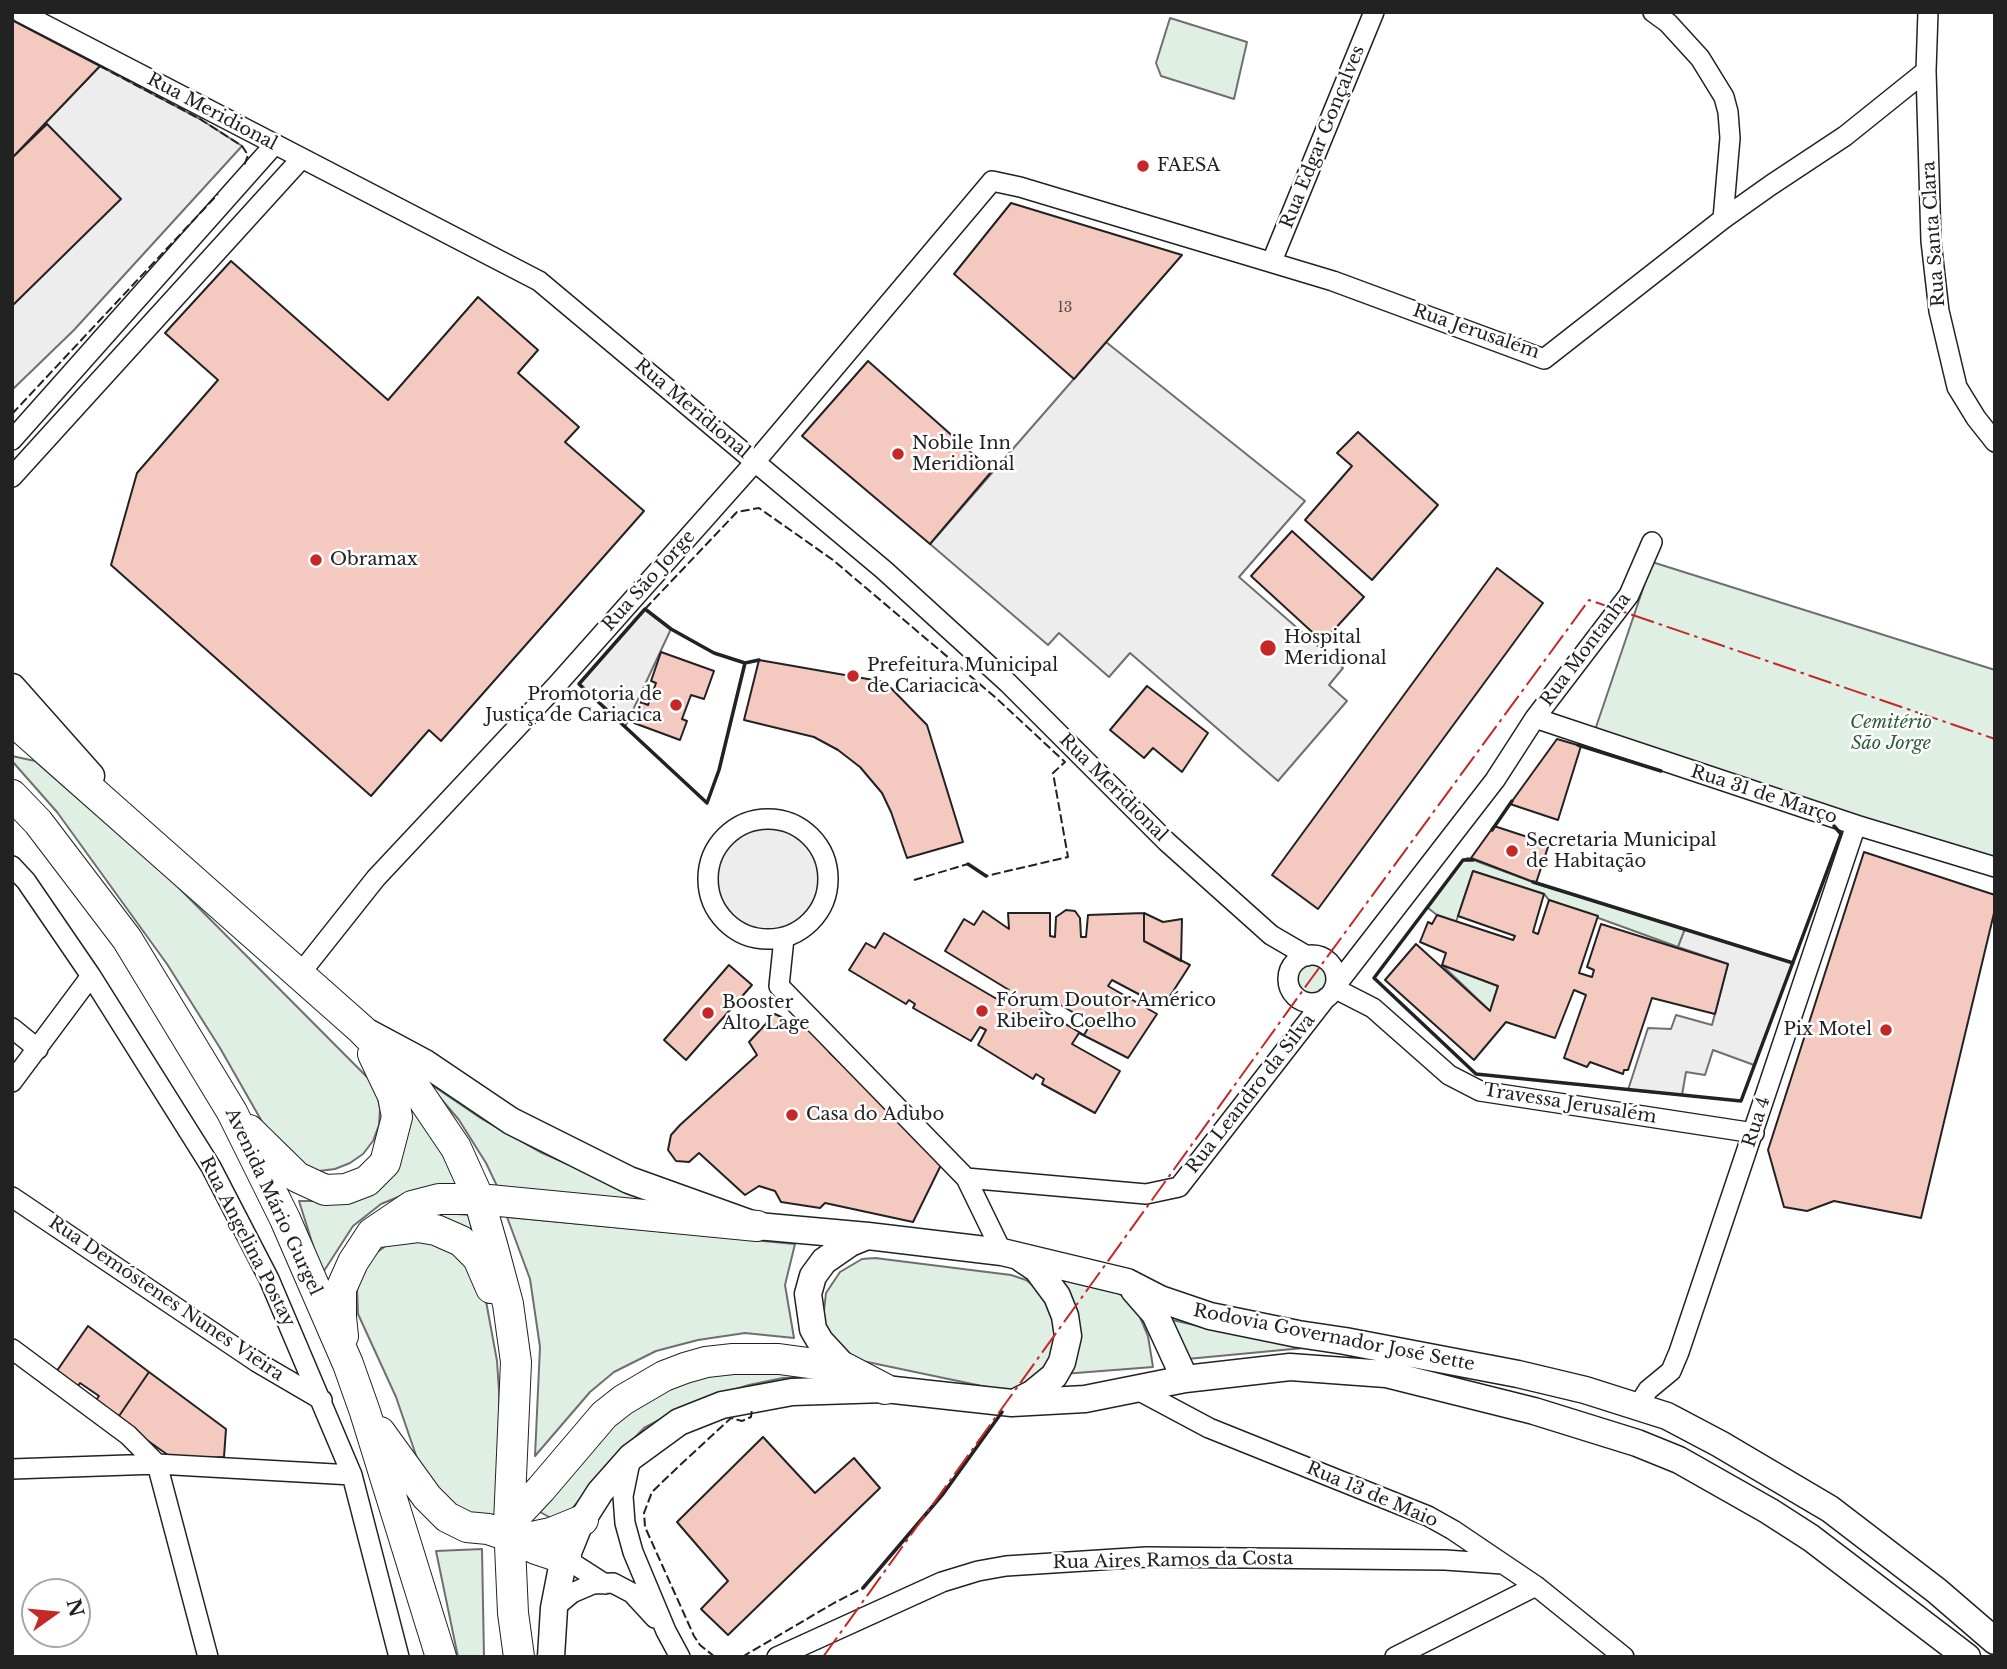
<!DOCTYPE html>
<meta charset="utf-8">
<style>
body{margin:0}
#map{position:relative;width:2007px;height:1669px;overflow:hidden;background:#fff;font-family:"Libre Baskerville",serif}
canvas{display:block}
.frame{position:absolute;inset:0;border:14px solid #222;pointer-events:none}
.north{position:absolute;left:21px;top:1578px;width:70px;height:70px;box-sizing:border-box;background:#fff;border:2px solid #a7a7a7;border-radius:50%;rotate:75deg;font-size:19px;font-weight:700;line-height:28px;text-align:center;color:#222}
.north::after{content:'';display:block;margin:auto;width:24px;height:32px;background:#c62828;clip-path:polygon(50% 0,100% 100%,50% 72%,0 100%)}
</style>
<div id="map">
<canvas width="2007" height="1669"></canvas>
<div class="frame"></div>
<div class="north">N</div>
</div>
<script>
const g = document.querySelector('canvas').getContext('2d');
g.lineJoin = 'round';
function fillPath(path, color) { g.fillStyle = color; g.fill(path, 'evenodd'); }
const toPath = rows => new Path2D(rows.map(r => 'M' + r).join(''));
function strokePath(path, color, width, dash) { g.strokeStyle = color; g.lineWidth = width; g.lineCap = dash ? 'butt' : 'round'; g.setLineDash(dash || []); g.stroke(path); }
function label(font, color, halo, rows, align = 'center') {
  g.font = font + ' "Libre Baskerville",serif'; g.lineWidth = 5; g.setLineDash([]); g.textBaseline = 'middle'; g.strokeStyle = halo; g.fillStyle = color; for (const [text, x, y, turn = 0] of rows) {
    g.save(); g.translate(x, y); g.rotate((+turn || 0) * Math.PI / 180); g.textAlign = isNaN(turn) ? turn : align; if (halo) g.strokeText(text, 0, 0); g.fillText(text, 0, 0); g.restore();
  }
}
const green = toPath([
 [1170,18,1247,42,1234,99,1161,76,1156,63,1170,18],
 [1652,562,1995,670,1995,861,1594,733,1652,562],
 [12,756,35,761,173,882,369,1079,377,1093,380,1109,379,1125,373,1141,363,1154,350,1163,335,1169,319,1171,303,1167,277,1148,220,1048,167,964,57,812,12,761,12,756],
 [1468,858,1544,886,1685,929,1678,947,1549,900,1544,894,1473,871,1456,922,1437,915,1428,908,1463,860,1468,858],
 [1314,956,1329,964,1334,974,1335,982,1313,1002,1308,1002,1296,996,1292,991,1289,975,1296,962,1301,958,1314,956],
 [1442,965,1498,986,1490,1011,1442,965],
 [426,1081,482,1119,540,1152,659,1204,497,1186,486,1163,459,1120,426,1081],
 [407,1096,469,1190,415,1190,381,1204,353,1226,322,1274,299,1201,340,1201,359,1196,407,1096],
 [444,1213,470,1215,472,1237,432,1216,444,1213],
 [507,1217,795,1244,785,1285,794,1338,745,1333,698,1340,656,1351,614,1372,590,1392,535,1456,540,1347,530,1279,507,1217],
 [411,1236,461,1251,486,1301,497,1361,499,1391,500,1434,495,1518,456,1514,420,1467,396,1397,358,1314,357,1287,361,1275,376,1253,387,1245,411,1236],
 [875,1258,1011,1275,1026,1280,1038,1289,1047,1301,1056,1330,1049,1360,1041,1372,1029,1382,1015,1389,1001,1390,853,1359,827,1331,823,1319,826,1293,840,1272,862,1259,875,1258],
 [1054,1272,1109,1288,1134,1303,1148,1336,1153,1367,1063,1374,1054,1272],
 [1168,1319,1225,1332,1325,1346,1187,1359,1168,1319],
 [733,1365,835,1376,783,1378,749,1385,691,1403,644,1428,608,1466,571,1510,560,1518,549,1517,540,1512,590,1446,628,1406,676,1381,733,1365],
 [482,1549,484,1657,458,1657,436,1551,482,1549]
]);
fillPath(green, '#e0efe3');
strokePath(green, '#6f6f6f', 2);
const parking = toPath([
 [100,66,200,119,242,146,74,330,12,390,12,158,100,66],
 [1106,342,1305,501,1239,577,1343,668,1329,685,1347,701,1278,781,1130,653,1109,677,1059,633,1048,645,930,544,1106,342],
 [645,609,671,629,625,727,579,684,645,609],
 '708 879a60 60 0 1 1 120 0a60 60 0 1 1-120 0Z',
 [1685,929,1793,963,1754,1065,1713,1050,1705,1075,1686,1072,1682,1095,1628,1090,1648,1028,1671,1029,1676,1015,1712,1025,1728,964,1678,947,1685,929]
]);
fillPath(parking, '#ededed');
strokePath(parking, '#6f6f6f', 2);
const building = toPath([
 [12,20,100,66,12,158,12,20],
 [47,124,121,199,12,306,12,158,47,124],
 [1011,203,1182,255,1074,379,954,274,1011,203],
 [231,261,388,400,478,297,538,350,518,373,579,427,565,442,644,511,441,741,429,730,371,796,111,565,137,473,218,380,165,333,231,261],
 [868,361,992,471,930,544,802,436,868,361],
 [1358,432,1438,505,1372,580,1305,520,1352,466,1337,453,1358,432],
 [1292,531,1364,597,1323,642,1251,576,1292,531],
 [1497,568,1543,603,1318,909,1272,875,1497,568],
 [661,652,714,671,704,699,691,695,682,719,687,721,680,740,634,723,641,702,648,705,656,683,651,681,661,652],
 [759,660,885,682,927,725,963,842,907,858,891,812,882,793,860,767,838,750,814,737,744,720,759,660],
 [1147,686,1208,733,1182,772,1153,748,1144,758,1110,730,1147,686],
 [1557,739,1581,746,1558,820,1510,804,1557,739],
 [1494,826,1549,844,1536,883,1471,858,1494,826],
 [1864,852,1995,895,1995,909,1921,1218,1834,1201,1807,1211,1784,1207,1768,1150,1864,852],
 [1473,871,1544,894,1533,932,1538,934,1549,900,1598,916,1579,973,1592,977,1594,970,1587,967,1601,924,1728,964,1715,1014,1652,998,1628,1070,1624,1070,1623,1074,1590,1062,1587,1067,1564,1058,1586,995,1574,990,1555,1038,1506,1022,1474,1060,1385,980,1416,944,1490,1011,1498,986,1442,965,1446,953,1420,942,1428,922,1432,924,1437,915,1513,940,1515,936,1458,916,1473,871],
 [1066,910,1075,911,1080,918,1081,937,1086,937,1088,915,1144,913,1144,941,1190,965,1163,1007,1112,980,1108,986,1157,1014,1128,1058,1079,1033,1072,1044,1120,1071,1095,1113,1042,1084,1044,1079,1036,1074,1033,1079,978,1045,986,1030,980,1027,971,1041,913,1008,915,1004,909,1000,906,1004,849,970,866,943,875,948,884,933,1002,1002,1009,990,945,951,964,919,974,925,983,911,1009,929,1008,913,1050,913,1050,936,1055,937,1056,917,1066,910],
 [1047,997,1091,1023,1084,1035,1040,1009,1047,997],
 [1144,913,1163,922,1182,919,1181,961,1144,941,1144,913],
 [729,965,752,985,686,1060,664,1040,729,965],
 [775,1014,806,1029,810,1027,824,1040,830,1053,880,1099,941,1165,913,1222,825,1203,820,1208,781,1202,775,1191,759,1186,745,1195,699,1153,689,1162,676,1161,668,1150,671,1135,680,1125,757,1055,749,1042,775,1014],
 [88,1326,149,1372,117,1419,94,1403,99,1396,80,1383,75,1390,54,1375,88,1326],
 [149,1372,226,1429,224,1457,175,1460,117,1419,149,1372],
 [763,1437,815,1493,854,1458,880,1488,728,1635,701,1609,728,1581,677,1522,763,1437]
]);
fillPath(building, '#f3c9c0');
strokePath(building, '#222', 2);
const street = toPath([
 [20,12,539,281,884,570,1008,683,1167,842,1271,935,1307,956],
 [1653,12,1668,23,1700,58,1724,97,1728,112,1730,138,1723,219],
 [1928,12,1926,71,1931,241,1939,311,1957,387,1976,418,1995,442],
 [1272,261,1374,12],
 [12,440,275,144],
 [12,477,301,159],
 [1652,542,1629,595,1535,718,1495,780,1334,988,1373,1008,1449,1075,1480,1091,1754,1133],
 [1535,718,1856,825,1995,867],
 '708 879a60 60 0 1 1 120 0a60 60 0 1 1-120 0Z',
 [12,866,26,881,91,976,211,1167,269,1279,352,1475,399,1657],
 [784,938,779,986,966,1178,1002,1252],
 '1288 979a24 24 0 1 1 48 0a24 24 0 1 1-48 0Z',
 [299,975,376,878,555,687,755,462,992,181,1020,187,1333,281,1544,359,1723,219,1771,185,1845,136,1926,71],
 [12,1028,38,1049],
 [12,1082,91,976],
 [966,1178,1146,1194,1179,1187,1326,998],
 [12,1197,257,1362,322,1400],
 [12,1349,128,1435,157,1464,208,1657],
 [1136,1389,1209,1428,1428,1516,1453,1530,1536,1586,1624,1657],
 [1638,1406,1648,1390,1671,1371,1679,1352,1856,825],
 [631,1457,623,1496,625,1523,633,1552,666,1631,680,1657],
 [12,1469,157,1464,352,1475],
 [566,1559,605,1584],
 [554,1608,572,1593,593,1584,613,1583,632,1593,655,1618],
 [777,1657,942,1582,978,1571,1006,1566,1146,1557,1445,1560,1503,1564],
 [1395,1657,1536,1586]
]);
const secondary = toPath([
 [12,687,91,776],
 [369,1033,425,1063,511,1121,629,1180,757,1226,868,1236,1002,1252,1127,1282,1160,1299,1210,1316,1298,1334,1345,1341,1518,1374,1585,1390,1667,1416,1720,1444,1830,1509,1937,1591,1995,1641],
 [1134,1290,1155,1314,1185,1379],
 [845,1368,820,1341,813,1329,808,1294,813,1276,824,1261,850,1243,867,1236],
 [1020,1400,1032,1394,1054,1376,1062,1362,1068,1336,1065,1316,1057,1296,1037,1269,1022,1259],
 [551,1657,554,1608,562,1567,579,1525,600,1492,631,1457,679,1422,722,1405,792,1392,885,1389,1012,1403,1085,1399,1185,1379,1290,1367,1386,1374,1534,1411,1637,1443,1679,1460,1769,1511,1811,1538,1967,1657]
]);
const primary = toPath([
 [12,720,361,1029,408,1077,456,1148,479,1199,493,1248,508,1304,516,1362,509,1523,513,1613,519,1657],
 [12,795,38,822,127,939,232,1112,285,1219,348,1364,365,1412,441,1657],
 [249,1130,297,1177,325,1190,346,1189,367,1181,385,1163,397,1117,393,1096,373,1054],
 [378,1232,418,1227,436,1230,461,1241,478,1258,491,1288],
 [343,1336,341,1317,341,1289,353,1262,372,1233,412,1206,439,1199,479,1199,757,1226],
 [380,1432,427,1497,447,1517,467,1527,488,1529,509,1536,536,1549,566,1559],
 [509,1523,541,1489,604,1415,623,1400,664,1376,685,1368,706,1362,733,1359,779,1359,845,1368,885,1389],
 [516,1536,532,1537,551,1533,583,1520]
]);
strokePath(street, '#222', 22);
strokePath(secondary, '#222', 29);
strokePath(primary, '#222', 32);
strokePath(street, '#fff', 19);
strokePath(secondary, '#fff', 26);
strokePath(primary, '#fff', 30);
strokePath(toPath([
 [100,66,200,119,242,146,248,155,244,166],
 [12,414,218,194],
 [645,609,737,512,759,508,833,560,995,697,1065,762,1053,773,1068,857,986,876],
 [914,880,968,864],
 [715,1657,700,1645,694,1636,645,1527,644,1513,652,1492,678,1467,731,1418,742,1421,751,1417,752,1408],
 [742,1657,834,1603,863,1588]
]), '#222', 2, [9, 3.5]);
strokePath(toPath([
 [745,663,719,770,707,803,579,684,645,609,671,629,714,653,745,663,759,660],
 [1578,745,1661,771],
 [1492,830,1512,801],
 [1473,860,1463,860,1374,978,1476,1074,1741,1101,1841,834,1834,826],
 [968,864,986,876],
 [1533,882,1793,963],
 [863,1588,943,1494,1002,1412]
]), '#222', 3.5);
strokePath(toPath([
 [823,1657,1311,979,1589,600,1995,739]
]), '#c62828', 2, [24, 5, 3.5, 5]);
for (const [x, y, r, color] of [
 [1143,166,7,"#c62828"],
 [898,454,7,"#c62828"],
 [316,560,7,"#c62828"],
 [1268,648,9,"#c62828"],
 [853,676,7,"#c62828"],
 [676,705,7,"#c62828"],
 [1512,851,7,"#c62828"],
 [982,1011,7,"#c62828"],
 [708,1013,7,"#c62828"],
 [1886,1030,7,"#c62828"],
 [792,1115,7,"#c62828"]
]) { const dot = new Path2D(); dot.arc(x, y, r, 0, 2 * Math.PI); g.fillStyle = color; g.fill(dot); strokePath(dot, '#fff', 2.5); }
label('14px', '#564c4a', null, [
 ["13",1065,308]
]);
label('18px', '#222', '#fff', [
 ["Rua Meridional",212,112,28],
 ["Rua Edgar Gonçalves",1323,137,-68],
 ["Rua Santa Clara",1934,234,-94],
 ["Rua Jerusalém",1476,332,19],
 ["Rua Meridional",692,409,40],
 ["Rua São Jorge",649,581,-48],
 ["Rua Montanha",1586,650,-53],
 ["Rua Meridional",1113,788,45],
 ["Rua 31 de Março",1764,795,18],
 ["Rua Leandro da Silva",1251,1094,-52],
 ["Travessa Jerusalém",1570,1104,9],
 ["Rua 4",1757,1122,-72],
 ["Avenida Mário Gurgel",273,1202,65],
 ["Rua Angelina Postay",247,1242,63],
 ["Rua Demóstenes Nunes Vieira",166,1299,34],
 ["Rodovia Governador José Sette",1334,1338,11],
 ["Rua 13 de Maio",1372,1495,23],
 ["Rua Aires Ramos da Costa",1173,1561,-1]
]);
label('18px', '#222', '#fff', [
 ["FAESA",1157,166],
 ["Nobile Inn",912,444],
 ["Meridional",912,465],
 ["Obramax",330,560],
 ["Hospital",1284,638],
 ["Meridional",1284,659],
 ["Prefeitura Municipal",867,666],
 ["de Cariacica",867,687],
 ["Promotoria de",662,695,"right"],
 ["Justiça de Cariacica",662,716,"right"],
 ["Secretaria Municipal",1526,841],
 ["de Habitação",1526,862],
 ["Fórum Doutor Américo",996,1001],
 ["Ribeiro Coelho",996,1022],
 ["Booster",722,1003],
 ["Alto Lage",722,1024],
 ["Pix Motel",1872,1030,"right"],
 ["Casa do Adubo",806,1115]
], 'left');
label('italic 18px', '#2f5e38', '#fff', [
 ["Cemitério",1891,723],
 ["São Jorge",1891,744]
]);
</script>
